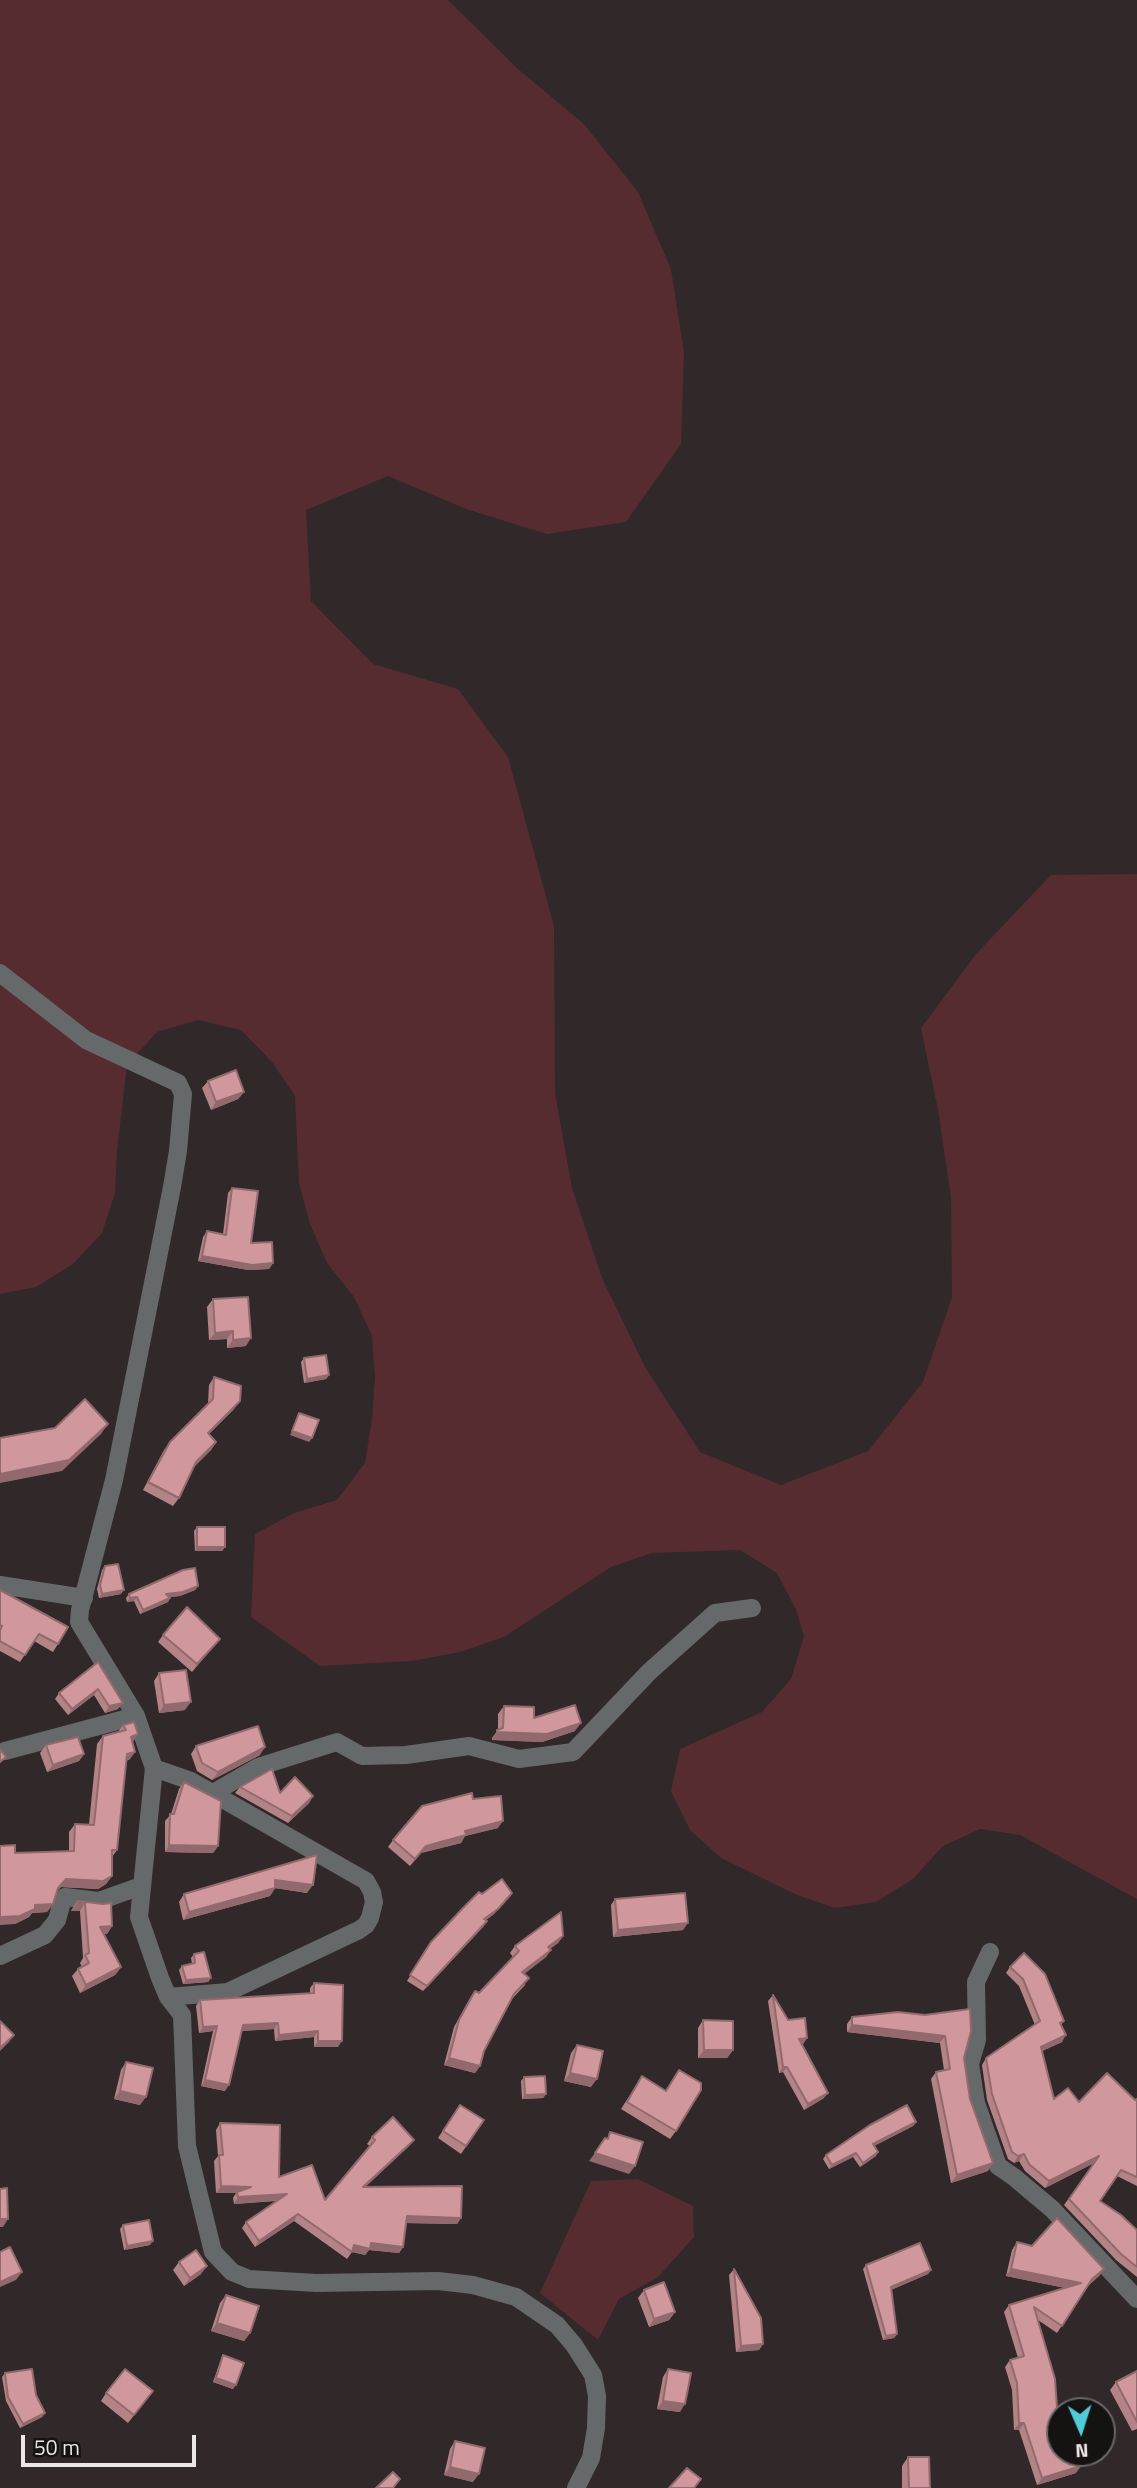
<!DOCTYPE html>
<style>
body{margin:0}
#map{position:relative;width:1137px;height:2488px;overflow:hidden;background:#302829;font-family:"Titillium Web",sans-serif}
canvas{display:block}
.north{position:absolute;left:1046px;top:2397px;width:70px;height:70px;box-sizing:border-box;background:#151212;border:2px solid #6b6767;border-radius:50%;rotate:177deg;font-size:19px;font-weight:700;line-height:28px;text-align:center;color:#ece7e7}
.north::after{content:'';display:block;margin:auto;width:24px;height:32px;background:#52cbd8;clip-path:polygon(50% 0,100% 100%,50% 72%,0 100%)}
.scale{position:absolute;left:21px;top:2435px;width:175px;height:32px;box-sizing:border-box;border:4px solid #ece7e7;border-top:0;padding-left:9px;font-size:21px;line-height:24px;white-space:nowrap;color:#ece7e7;-webkit-text-stroke:5px #151212;paint-order:stroke}
</style>
<div id="map">
<canvas width="1137" height="2488"></canvas>
<div class="north">N</div>
<div class="scale">50 m</div>
</div>
<script>
const g = document.querySelector('canvas').getContext('2d');
g.lineJoin = 'round';
function fillPath(path, color) { g.fillStyle = color; g.fill(path, 'evenodd'); }
const toPath = rows => new Path2D(rows.map(r => 'M' + r).join(''));
function strokePath(path, color, width, dash) { g.strokeStyle = color; g.lineWidth = width; g.lineCap = dash ? 'butt' : 'round'; g.setLineDash(dash || []); g.stroke(path); }
fillPath(toPath([
 [0,0,448,0,518,69,584,124,638,192,671,269,684,352,681,444,626,522,547,534,466,509,388,476,306,510,311,601,373,664,458,689,508,757,554,926,555,1093,572,1188,602,1278,645,1367,700,1452,781,1485,868,1451,923,1382,952,1297,951,1197,938,1110,921,1028,976,954,1051,875,1137,874,1137,1899,1020,1835,980,1829,943,1846,913,1879,876,1902,835,1908,797,1895,721,1858,690,1830,671,1791,680,1749,762,1712,791,1679,804,1636,796,1610,777,1573,740,1550,652,1553,611,1567,504,1637,460,1652,412,1661,320,1666,251,1617,255,1534,294,1513,337,1500,365,1463,372,1419,375,1377,372,1336,354,1297,327,1263,310,1224,299,1183,295,1096,272,1062,241,1030,198,1020,157,1032,127,1065,117,1151,115,1193,102,1233,73,1264,36,1287,0,1294],
 [638,2179,693,2206,694,2237,658,2277,619,2299,598,2340,540,2293,591,2181]
]), '#562c30');
strokePath(toPath([
 [0,973,86,1040,178,1083,183,1094,178,1151,172,1187,114,1480,80,1610,79,1622,136,1716,154,1768,139,1917,160,1978,168,1997,182,2015,187,2146,213,2252,232,2272,249,2279,316,2283,438,2281,473,2285,516,2297,557,2325,574,2345,593,2375,597,2396,596,2428,591,2458,576,2488],
 [0,1585,84,1598],
 [5,1751,136,1716],
 [154,1768,191,1781,366,1881,372,1892,374,1902,370,1918,366,1925,359,1930,228,1992,168,1997],
 [213,1793,258,1767,337,1742,362,1756,406,1755,469,1746,519,1759,573,1752,649,1672,715,1613,752,1608],
 [990,1952,976,1982,977,2040,970,2064,976,2103,998,2166,1014,2177,1052,2209,1137,2299],
 [0,1956,45,1935,57,1920,62,1902,65,1897,99,1901,141,1886]
]), '#65696a', 18);
fillPath(toPath([
 [208,1081,244,1092,238,1099,211,1110,202,1088],
 [232,1188,251,1243,273,1263,269,1269,248,1270,198,1261,203,1237,207,1231,223,1234,228,1193],
 [213,1299,246,1346,227,1348,227,1339,209,1340,207,1307],
 [304,1358,329,1375,326,1379,304,1383,301,1362],
 [214,1377,234,1409,209,1434,216,1442,211,1450,194,1467,179,1498,173,1506,143,1490,164,1450,170,1442,208,1404,209,1385],
 [197,1527,225,1547,222,1551,195,1551,194,1531],
 [105,1566,121,1594,99,1598,97,1589,102,1570],
 [198,1586,195,1590,180,1596,170,1597,168,1602,140,1614,134,1601,127,1602,126,1598,129,1594],
 [0,1590,58,1644,53,1652,34,1641,20,1662,0,1651],
 [163,1635,220,1639,214,1646,192,1672,158,1642],
 [98,1662,118,1709,105,1713,94,1695,68,1715,55,1699,59,1693],
 [159,1673,185,1710,159,1713,154,1681],
 [504,1706,534,1718,575,1731,542,1742,492,1740,492,1738,498,1730,498,1714],
 [123,1725,132,1742,135,1752,129,1760,126,1760,117,1850,112,1857,112,1876,106,1884,98,1889,61,1887,57,1891,53,1904,47,1912,32,1913,29,1917,15,1924,15,1853,69,1851,69,1832,75,1824,89,1824,97,1744,103,1736,118,1732],
 [46,1745,84,1754,79,1761,47,1772,40,1753],
 [196,1746,260,1755,212,1780,197,1771,191,1754],
 [184,1782,218,1846,213,1853,165,1852,165,1821,171,1814,179,1789],
 [240,1787,280,1793,313,1796,309,1803,288,1823,235,1793],
 [473,1799,498,1828,465,1836,461,1843,421,1853,410,1866,388,1847,393,1840],
 [317,1855,307,1893,275,1888,270,1896,183,1920,179,1902,184,1894],
 [512,1893,494,1914,486,1920,487,1921,483,1927,423,1991,407,1981,431,1942,482,1894],
 [615,1899,683,1930,613,1937,611,1905],
 [77,1901,103,1904,112,1926,107,1934,104,1934,121,1967,115,1975,80,1993,72,1976,78,1969,82,1967,80,1963,83,1958,80,1911,71,1911],
 [563,1936,558,1943,550,1949,546,1957,524,1973,525,1985,512,1999,484,2051,480,2066,475,2073,444,2065,454,2027,470,1998,475,1991,479,1993,513,1957,510,1953,515,1946],
 [194,1954,211,1978,208,1982,183,1984,179,1970,182,1966,192,1964,191,1958],
 [1010,1967,1064,2021,1061,2025,1062,2042,1042,2051,1054,2099,1079,2102,1135,2100,1137,2099,1137,2186,1117,2176,1100,2201,1137,2230,1137,2277,1116,2260,1064,2205,1094,2163,1045,2188,1025,2171,1019,2161,1014,2163,1008,2159,987,2100,982,2065,986,2058,1035,2025,1019,1986,1006,1973],
 [314,1983,338,2047,314,2047,314,2037,275,2041,274,2029,242,2031,225,2091,201,2086,213,2031,199,2033,196,2006,200,2000,310,1994,310,1988],
 [773,1995,788,2020,807,2038,803,2044,802,2044,824,2098,804,2110,783,2072,779,2073,768,2001],
 [970,2009,964,2058,970,2099,988,2171,951,2183,931,2079,936,2072,944,2070,940,2043,847,2032,847,2024,852,2017,925,2015],
 [703,2020,733,2050,727,2058,698,2058,698,2028],
 [577,2045,591,2087,564,2081,571,2053],
 [126,2062,140,2105,114,2099,121,2070],
 [642,2076,676,2131,670,2139,621,2109],
 [524,2077,546,2094,543,2098,522,2099,521,2081],
 [460,2105,484,2120,461,2154,438,2138],
 [916,2122,913,2126,874,2146,876,2156,860,2167,853,2157,829,2169,823,2159,826,2155],
 [220,2123,279,2177,325,2200,370,2146,367,2144,372,2137,414,2140,409,2146,365,2187,461,2218,457,2224,406,2223,403,2247,399,2253,369,2250,365,2255,352,2252,347,2259,294,2221,255,2247,242,2228,246,2222,277,2201,234,2204,233,2198,236,2193,216,2193,214,2161,218,2156,216,2130],
 [123,2225,150,2245,124,2250,120,2229],
 [1017,2242,1104,2269,1099,2276,1088,2286,1057,2333,1038,2320,1059,2439,1076,2473,1037,2485,1019,2430,1014,2430,1012,2390,1005,2367,1010,2360,1018,2358,1004,2312,1009,2305,1065,2288,1006,2276,1012,2250],
 [179,2262,201,2274,184,2286,173,2270],
 [866,2265,931,2270,928,2274,891,2290,897,2334,894,2338,883,2340,863,2269],
 [734,2269,763,2344,759,2350,736,2352,729,2275],
 [644,2290,675,2312,669,2320,649,2327,638,2298],
 [226,2295,250,2333,244,2341,211,2331,220,2303],
 [223,2355,233,2389,213,2382,221,2359],
 [668,2369,680,2412,657,2409,663,2377],
 [1137,2371,1137,2429,1132,2431,1110,2390,1116,2382],
 [5,2373,36,2395,45,2413,42,2417,20,2428,6,2401,2,2377],
 [153,2391,128,2423,101,2401,106,2393],
 [455,2441,473,2482,444,2475,450,2449],
 [908,2457,930,2488,902,2488,902,2466]
]), '#b38386');
fillPath(toPath([
 [244,1092,238,1099,211,1110,216,1102],
 [202,1256,273,1263,269,1269,248,1270,198,1261],
 [233,1331,227,1339,209,1340,215,1333],
 [251,1338,246,1346,227,1348,233,1340],
 [329,1375,326,1379,304,1383,307,1379],
 [240,1401,234,1409,202,1441,208,1433],
 [108,1424,101,1434,62,1471,0,1483,0,1474],
 [292,1431,312,1438,309,1442,290,1435],
 [216,1442,211,1450,190,1470,196,1462],
 [197,1547,225,1547,222,1551,195,1551],
 [198,1586,195,1590,180,1596,163,1598,166,1594],
 [124,1590,121,1594,99,1598,102,1594],
 [137,1597,134,1601,127,1602,130,1598],
 [170,1598,168,1602,140,1614,143,1610],
 [220,1639,214,1646,192,1672,197,1664],
 [98,1689,94,1695,68,1715,72,1709],
 [191,1702,185,1710,159,1713,164,1705],
 [123,1703,118,1709,105,1713,109,1706],
 [581,1723,575,1731,542,1742,492,1740,497,1732],
 [138,1734,133,1742,125,1745,131,1737],
 [265,1747,260,1755,212,1780,218,1772],
 [135,1752,129,1760,121,1762,127,1754],
 [84,1754,79,1761,47,1772,53,1765],
 [313,1796,309,1803,288,1823,292,1816],
 [503,1821,498,1828,465,1836,461,1843,421,1853,410,1866,426,1846,465,1831],
 [169,1845,218,1846,213,1853,165,1852],
 [112,1876,106,1884,98,1889,61,1887,52,1896,66,1879],
 [275,1880,313,1885,307,1893,275,1888,270,1896,183,1920,189,1912],
 [512,1893,494,1914,481,1924,484,1919],
 [77,1903,85,1903,80,1911,71,1911],
 [53,1904,47,1912,32,1913,29,1917,15,1924,0,1925,0,1917,35,1905],
 [487,1921,483,1927,423,1991,427,1986],
 [688,1923,683,1930,613,1937,618,1930],
 [112,1926,107,1934,94,1935,100,1927],
 [563,1936,558,1943,543,1954,548,1947],
 [551,1950,546,1957,518,1979,522,1972],
 [121,1967,115,1975,80,1993,86,1985],
 [211,1978,208,1982,183,1984,186,1980],
 [278,2023,274,2029,239,2031,243,2025],
 [852,2025,945,2036,940,2043,847,2032],
 [217,2026,213,2031,199,2033,203,2027],
 [318,2031,314,2037,275,2041,279,2035],
 [14,2035,9,2042,0,2051,0,2048],
 [1066,2035,1062,2042,1036,2054,1041,2047],
 [807,2038,803,2044,795,2045,799,2039],
 [318,2041,342,2041,338,2047,314,2047],
 [704,2050,733,2050,727,2058,698,2058],
 [449,2058,480,2066,475,2073,444,2065],
 [783,2067,787,2067,783,2072,779,2073],
 [570,2073,597,2079,591,2087,564,2081],
 [205,2080,229,2085,225,2091,201,2086],
 [120,2091,146,2097,140,2105,114,2099],
 [828,2093,824,2098,804,2110,808,2104],
 [546,2094,543,2098,522,2099,525,2095],
 [916,2122,913,2126,870,2148,873,2144],
 [414,2140,409,2146,358,2194,363,2187],
 [878,2152,876,2156,860,2167,863,2163],
 [595,2153,635,2166,629,2174,589,2161],
 [856,2153,853,2157,829,2169,832,2165],
 [1024,2154,1019,2161,1014,2163,1018,2156],
 [1099,2156,1094,2163,1045,2188,1049,2181],
 [993,2163,988,2171,951,2183,957,2175],
 [221,2186,251,2187,247,2193,216,2193],
 [287,2194,283,2200,234,2204,238,2197],
 [298,2214,294,2221,255,2247,259,2241],
 [407,2216,461,2218,457,2224,402,2223],
 [0,2219,8,2219,3,2227,0,2227],
 [153,2241,150,2245,124,2250,127,2246],
 [371,2243,403,2247,399,2253,369,2250,365,2255,350,2251,354,2245],
 [207,2266,201,2274,184,2286,190,2278],
 [1011,2269,1081,2283,1076,2290,1006,2276],
 [1104,2269,1099,2276,1087,2286,1092,2279],
 [931,2270,928,2274,888,2291,891,2287],
 [22,2272,16,2280,0,2287,0,2282],
 [675,2312,669,2320,649,2327,654,2319],
 [217,2323,250,2333,244,2341,211,2331],
 [897,2334,894,2338,883,2340,886,2336],
 [763,2344,759,2350,736,2352,741,2346],
 [216,2378,236,2385,233,2389,213,2382],
 [663,2401,685,2404,680,2412,657,2409],
 [45,2413,42,2417,20,2428,23,2424],
 [1019,2423,1024,2423,1019,2430,1014,2430],
 [1081,2466,1076,2473,1037,2485,1042,2478],
 [450,2467,479,2474,473,2482,444,2475]
]), '#926a6d');
const building = toPath([
 [236,1070,244,1092,216,1102,208,1081,236,1070],
 [232,1188,258,1191,251,1243,272,1242,273,1263,252,1265,202,1256,207,1231,226,1235,232,1188],
 [248,1297,251,1338,233,1340,233,1331,215,1333,213,1299,248,1297],
 [326,1355,329,1375,307,1379,304,1358,326,1355],
 [214,1377,241,1386,240,1401,208,1433,216,1442,196,1462,179,1498,148,1482,170,1442,213,1399,214,1377],
 [85,1399,108,1424,69,1460,0,1474,0,1438,55,1428,85,1399],
 [299,1413,319,1420,312,1438,292,1431,299,1413],
 [197,1527,225,1527,225,1547,197,1547,197,1527],
 [118,1564,124,1590,102,1594,100,1585,105,1566,118,1564],
 [195,1568,198,1586,183,1592,166,1594,170,1598,143,1610,137,1597,130,1598,129,1594,183,1570,195,1568],
 [0,1590,68,1627,58,1644,39,1634,25,1655,0,1641,0,1630,2,1626,0,1625,0,1590],
 [187,1607,220,1639,197,1664,163,1635,187,1607],
 [98,1662,123,1703,109,1706,98,1689,72,1709,59,1693,98,1662],
 [186,1670,191,1702,164,1705,159,1673,186,1670],
 [575,1705,581,1723,547,1734,497,1732,497,1730,503,1728,504,1706,534,1707,534,1718,575,1705],
 [134,1722,138,1734,131,1737,135,1752,127,1754,117,1850,112,1850,112,1876,103,1881,66,1879,58,1888,53,1904,35,1905,35,1909,20,1916,0,1917,0,1846,15,1845,15,1853,74,1851,75,1824,94,1825,103,1736,126,1730,123,1725,134,1722],
 [258,1726,265,1747,218,1772,202,1763,196,1746,258,1726],
 [78,1737,84,1754,53,1765,46,1745,78,1737],
 [0,1749,6,1757,0,1762,0,1749],
 [272,1769,280,1793,295,1777,313,1796,292,1816,240,1787,272,1769],
 [184,1782,221,1801,218,1846,169,1845,170,1814,174,1814,184,1782],
 [472,1793,473,1799,501,1796,503,1821,465,1831,466,1835,426,1846,415,1859,393,1840,422,1806,472,1793],
 [317,1855,313,1885,275,1880,275,1888,189,1912,184,1894,317,1855],
 [502,1879,512,1893,498,1909,484,1919,487,1921,427,1986,410,1975,431,1942,463,1908,479,1892,482,1894,502,1879],
 [685,1893,688,1923,618,1930,615,1899,685,1893],
 [77,1901,103,1904,111,1903,112,1926,100,1927,121,1967,86,1985,78,1969,89,1963,85,1955,89,1953,85,1903,77,1903,77,1901],
 [561,1912,563,1936,548,1947,551,1950,522,1972,529,1978,514,1994,484,2051,480,2066,449,2058,459,2020,475,1991,479,1993,519,1951,515,1946,561,1912],
 [204,1952,211,1978,186,1980,182,1966,195,1963,194,1954,204,1952],
 [1024,1953,1045,1974,1064,2021,1060,2023,1066,2035,1041,2047,1054,2099,1068,2088,1079,2102,1107,2073,1135,2100,1137,2099,1137,2177,1121,2170,1100,2201,1121,2215,1137,2230,1137,2267,1121,2254,1069,2199,1099,2156,1049,2181,1029,2164,1024,2154,1018,2156,1012,2152,992,2094,986,2058,1040,2021,1023,1979,1010,1967,1024,1953],
 [314,1983,343,1985,342,2041,318,2041,318,2031,279,2035,278,2023,243,2025,229,2085,205,2080,217,2026,203,2027,200,2000,314,1993,314,1983],
 [773,1995,788,2020,805,2018,807,2038,799,2039,828,2093,808,2104,787,2067,783,2067,773,1995],
 [970,2009,971,2031,964,2058,970,2099,993,2163,957,2175,936,2072,950,2069,945,2036,852,2025,852,2017,898,2012,925,2015,970,2009],
 [703,2020,733,2021,733,2050,704,2050,703,2020],
 [0,2021,14,2035,0,2048,0,2021],
 [577,2045,603,2051,597,2079,570,2073,577,2045],
 [126,2062,153,2068,146,2097,120,2091,126,2062],
 [679,2070,701,2083,701,2090,676,2131,627,2102,642,2076,666,2091,679,2070],
 [545,2076,546,2094,525,2095,524,2077,545,2076],
 [460,2105,484,2120,466,2146,443,2131,460,2105],
 [907,2105,916,2122,873,2144,878,2152,863,2163,856,2153,832,2165,826,2155,870,2125,907,2105],
 [393,2117,414,2140,363,2187,462,2186,461,2218,407,2216,403,2247,371,2243,370,2249,354,2245,352,2252,298,2214,259,2241,246,2222,287,2194,238,2197,237,2192,251,2187,221,2186,219,2155,223,2155,220,2123,280,2125,279,2177,312,2165,325,2200,375,2140,372,2137,393,2117],
 [610,2132,643,2142,635,2166,595,2153,605,2138,608,2139,610,2132],
 [7,2188,8,2219,0,2219,0,2189,7,2188],
 [1057,2218,1104,2269,1092,2279,1062,2326,1034,2307,1055,2379,1060,2453,1076,2453,1081,2466,1042,2478,1024,2423,1019,2423,1017,2383,1010,2360,1024,2356,1009,2305,1081,2283,1011,2269,1017,2242,1032,2246,1057,2218],
 [149,2220,153,2241,127,2246,123,2225,149,2220],
 [920,2243,931,2270,891,2287,897,2334,886,2336,866,2265,920,2243],
 [10,2247,22,2272,0,2282,0,2252,10,2247],
 [196,2250,207,2266,190,2278,179,2262,196,2250],
 [734,2269,761,2318,763,2344,741,2346,734,2269],
 [664,2282,675,2312,654,2319,644,2290,664,2282],
 [226,2295,259,2306,250,2333,217,2323,226,2295],
 [223,2355,244,2363,236,2385,216,2378,223,2355],
 [32,2369,36,2395,45,2413,23,2424,8,2397,5,2373,32,2369],
 [125,2369,153,2391,134,2415,106,2393,125,2369],
 [668,2369,691,2373,685,2404,663,2401,668,2369],
 [1137,2371,1137,2422,1116,2382,1137,2371],
 [455,2441,485,2448,479,2474,450,2467,455,2441],
 [908,2457,929,2457,930,2488,909,2488,908,2457],
 [687,2468,701,2479,694,2488,669,2488,687,2468],
 [393,2472,400,2479,393,2488,376,2488,393,2472]
]);
fillPath(building, '#d0989c');
strokePath(building, '#926a6d', 2);
</script>
